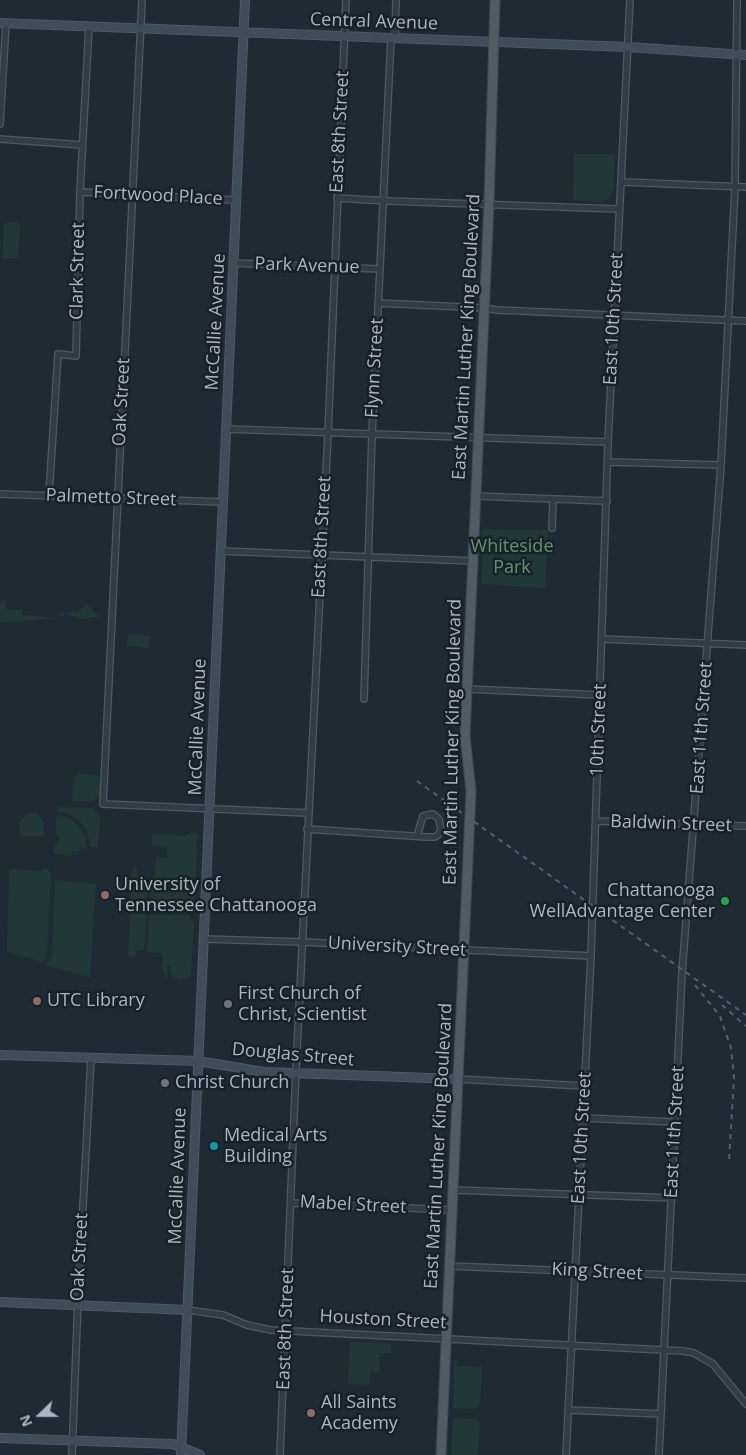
<!DOCTYPE html>
<style>
body{margin:0}
#map{position:relative;width:746px;height:1455px;overflow:hidden;background:#1e2b35;font-family:"Open Sans",sans-serif}
canvas{display:block}
.north{position:absolute;left:15px;top:1390px;width:50px;height:50px;-webkit-text-stroke:4px #17212a;paint-order:stroke;rotate:248deg;font-size:14px;font-weight:700;line-height:20px;text-align:center;color:#aab7c3}
.north::after{content:'';display:block;margin:auto;width:18px;height:22px;background:#aab7c3;clip-path:polygon(50% 0,100% 100%,50% 72%,0 100%)}
</style>
<div id="map">
<canvas width="746" height="1455"></canvas>
<div class="north">N</div>
</div>
<script>
const g = document.querySelector('canvas').getContext('2d');
g.lineJoin = 'round';
function fillPath(path, color) { g.fillStyle = color; g.fill(path, 'evenodd'); }
const toPath = rows => new Path2D(rows.map(r => 'M' + r).join(''));
function strokePath(path, color, width, dash) { g.strokeStyle = color; g.lineWidth = width; g.lineCap = dash ? 'butt' : 'round'; g.setLineDash(dash || []); g.stroke(path); }
function label(font, color, halo, rows, align = 'center') {
  g.font = font + ' "Open Sans",sans-serif'; g.lineWidth = 5; g.setLineDash([]); g.textBaseline = 'middle'; g.strokeStyle = halo; g.fillStyle = color; for (const [text, x, y, turn = 0] of rows) {
    g.save(); g.translate(x, y); g.rotate((+turn || 0) * Math.PI / 180); g.textAlign = isNaN(turn) ? turn : align; if (halo) g.strokeText(text, 0, 0); g.fillText(text, 0, 0); g.restore();
  }
}
fillPath(toPath([
 [574,154,615,154,614,190,607,200,600,202,573,200],
 [16,222,20,224,18,258,2,259,4,223],
 [483,529,548,530,545,588,481,584],
 [0,601,5,601,5,609,22,610,22,615,58,618,61,613,77,612,87,604,100,618,94,617,82,619,66,614,59,618,0,623],
 [128,634,150,636,149,648,127,646],
 [78,774,95,775,100,778,100,795,93,801,72,801,73,779],
 [57,807,93,808,100,816,98,847,90,847,87,830,79,821,67,813,57,812],
 [31,812,38,814,44,821,43,836,20,836,19,825,21,819],
 [56,816,67,817,77,824,85,837,87,849,80,848,79,852,72,851,72,856,54,854,55,844,60,839,56,834],
 [197,833,195,906,191,907,189,912,149,911,151,877,155,877,156,857,167,858,167,848,152,844,152,834,185,836,186,834],
 [136,866,138,878,148,884,146,912,130,911,132,872],
 [17,867,17,870,43,871,43,869,48,869,51,873,47,957,42,962,9,952,7,950,9,871],
 [55,880,96,884,90,977,44,965,52,958],
 [130,913,147,915,144,950,136,951,135,957,128,956],
 [149,915,188,915,194,923,191,975,188,978,179,980,172,977,170,966,167,966,167,980,162,968,163,953,147,952],
 [350,1342,391,1343,391,1353,380,1353,379,1372,370,1371,369,1385,348,1384],
 [454,1360,457,1360,457,1366,482,1367,480,1403,476,1409,453,1408],
 [453,1418,477,1419,480,1425,478,1455,451,1455]
]), '#213837');
const street = toPath([
 [142,0,103,804,308,813],
 [395,38,396,0],
 [0,124,6,23],
 [0,139,82,145],
 [622,182,746,187],
 [80,192,236,200],
 [337,198,388,201,618,209],
 [233,263,380,269],
 [378,303,485,308,497,310,746,321],
 [226,429,608,442],
 [608,462,721,465],
 [0,494,222,502],
 [49,495,58,354,76,356,80,192,89,26],
 [475,496,607,501],
 [552,528,553,500],
 [220,551,473,561],
 [602,639,746,645],
 [467,689,600,695],
 [364,699,372,435,391,38],
 [596,821,746,826],
 [307,829,426,837,435,837,438,835,441,830,439,819,433,814,423,816,417,836],
 [204,939,302,942,591,956],
 [458,1079,584,1086],
 [583,1118,675,1122],
 [453,1190,672,1198],
 [291,1203,452,1210],
 [449,1266,746,1278],
 [188,1310,223,1315,247,1325,271,1330,683,1351,694,1353,713,1364,746,1404],
 [569,1410,661,1414],
 [72,1455,78,1299,91,1058],
 [280,1455,296,1069,328,434,346,0],
 [566,1455,591,956,608,442,630,0],
 [659,1455,682,973,721,465,735,187,737,0]
]);
const secondary = toPath([
 [0,23,628,47,746,55],
 [0,1055,198,1061,264,1072,458,1079],
 [0,1302,188,1310],
 [0,1438,173,1444,200,1455],
 [181,1455,245,0]
]);
const primary = toPath([
 [441,1455,471,791,465,736,489,204,495,0]
]);
strokePath(street, '#4e5a64', 8);
strokePath(secondary, '#4e5a64', 10);
strokePath(primary, '#3d4852', 11);
strokePath(street, '#313c46', 5.5);
strokePath(secondary, '#3f4c59', 8);
strokePath(primary, '#4f5c66', 9);
strokePath(toPath([
 [417,781,746,1015],
 [695,985,720,1016,731,1048,734,1077,729,1161],
 [722,1005,746,1026]
]), '#53616d', 2, [5, 5]);
for (const [x, y, r, color] of [
 [105,895,5,"#8d6e63"],
 [725,901,5,"#2e9e5b"],
 [37,1001,5,"#8d6e63"],
 [228,1004,5,"#6b7280"],
 [165,1083,5,"#6b7280"],
 [214,1146,5,"#0f9aa8"],
 [311,1413,5,"#8d6e63"]
]) { const dot = new Path2D(); dot.arc(x, y, r, 0, 2 * Math.PI); g.fillStyle = color; g.fill(dot); strokePath(dot, '#17212a', 2); }
label('18px', '#aab7c3', '#17212a', [
 ["Central Avenue",374,22,2],
 ["East 8th Street",340,132,-87],
 ["Fortwood Place",158,196,3],
 ["Park Avenue",307,266,2],
 ["Clark Street",78,271,-89],
 ["East 10th Street",614,319,-87],
 ["McCallie Avenue",216,322,-87],
 ["East Martin Luther King Boulevard",467,337,-87],
 ["Flynn Street",375,368,-87],
 ["Oak Street",122,402,-87],
 ["Palmetto Street",111,498,2],
 ["East 8th Street",322,537,-87],
 ["McCallie Avenue",198,727,-88],
 ["East 11th Street",702,728,-86],
 ["10th Street",599,730,-88],
 ["East Martin Luther King Boulevard",453,742,-89],
 ["Baldwin Street",671,824,2],
 ["University Street",397,947,3],
 ["Douglas Street",293,1055,5],
 ["East 11th Street",675,1132,-87],
 ["East 10th Street",582,1138,-87],
 ["East Martin Luther King Boulevard",439,1146,-87],
 ["McCallie Avenue",178,1176,-88],
 ["Mabel Street",353,1205,3],
 ["Oak Street",80,1257,-87],
 ["King Street",597,1272,3],
 ["Houston Street",383,1320,3],
 ["East 8th Street",286,1329,-88]
]);
label('18px', '#629467', '#17212a', [
 ["Whiteside",512,547],
 ["Park",512,568]
]);
label('18px', '#aab7c3', '#17212a', [
 ["University of",115,885],
 ["Tennessee Chattanooga",115,906],
 ["Chattanooga",715,891,"right"],
 ["WellAdvantage Center",715,912,"right"],
 ["First Church of",238,994],
 ["Christ, Scientist",238,1015],
 ["UTC Library",47,1001],
 ["Christ Church",175,1083],
 ["Medical Arts",224,1136],
 ["Building",224,1157],
 ["All Saints",321,1403],
 ["Academy",321,1424]
], 'left');
</script>
